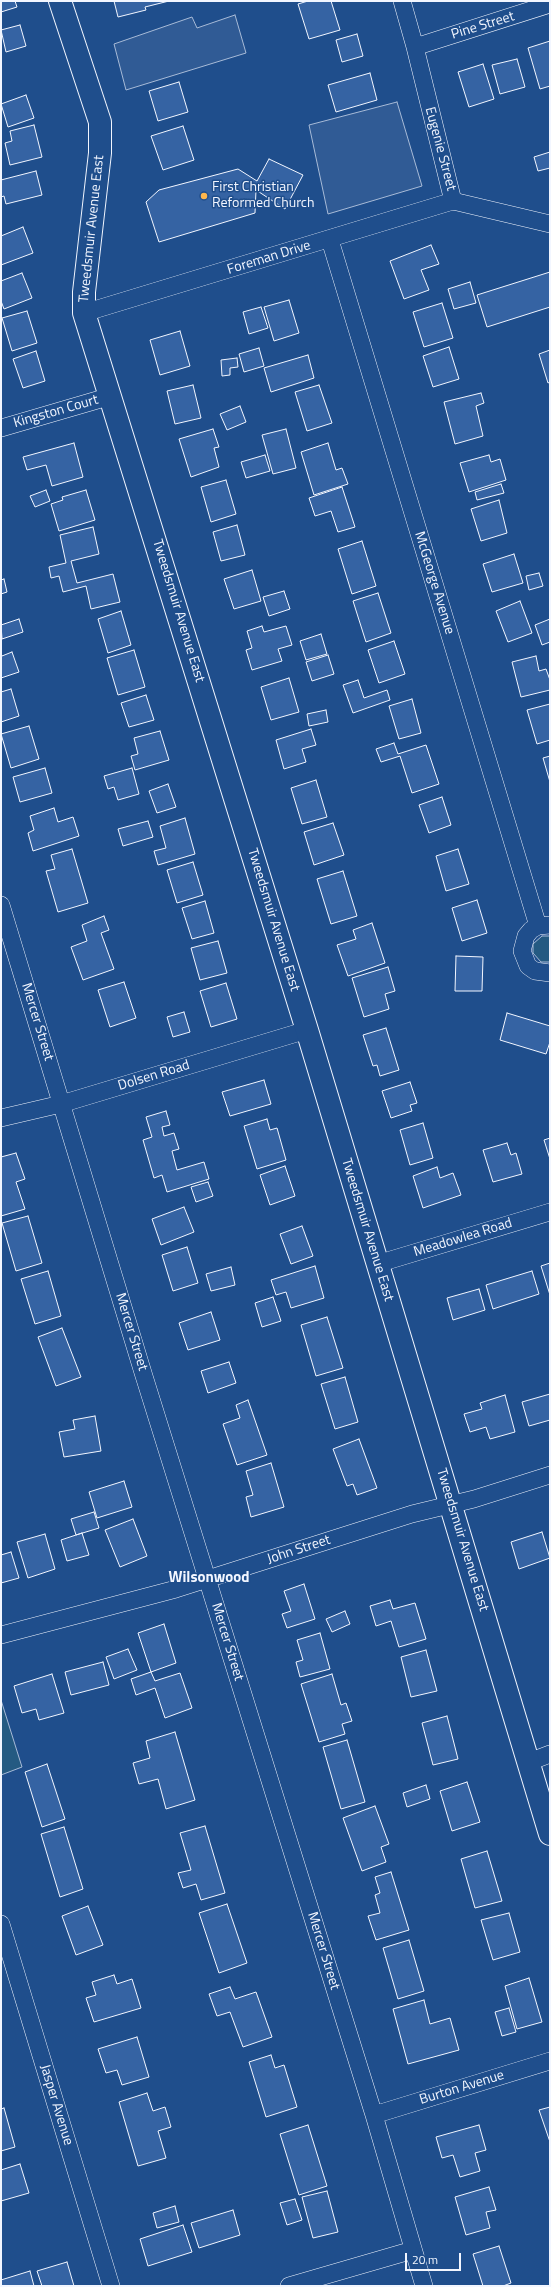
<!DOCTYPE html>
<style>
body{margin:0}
#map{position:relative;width:551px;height:2287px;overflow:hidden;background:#1f4e8c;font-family:"Titillium Web",sans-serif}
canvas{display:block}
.frame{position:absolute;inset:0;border:2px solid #f2f6ff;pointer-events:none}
.scale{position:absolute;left:405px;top:2253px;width:56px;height:18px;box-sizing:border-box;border:2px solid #f2f6ff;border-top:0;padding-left:5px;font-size:12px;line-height:14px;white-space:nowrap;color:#f2f6ff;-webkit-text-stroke:3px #1f4e8c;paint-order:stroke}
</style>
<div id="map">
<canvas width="551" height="2287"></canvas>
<div class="frame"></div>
<div class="scale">20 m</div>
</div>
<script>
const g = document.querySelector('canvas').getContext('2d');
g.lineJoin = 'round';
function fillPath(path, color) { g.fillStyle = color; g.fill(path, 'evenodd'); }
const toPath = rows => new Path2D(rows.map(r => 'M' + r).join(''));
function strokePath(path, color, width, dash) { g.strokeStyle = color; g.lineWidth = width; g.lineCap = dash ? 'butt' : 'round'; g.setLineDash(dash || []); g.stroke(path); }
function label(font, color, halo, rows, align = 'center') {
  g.font = font + ' "Titillium Web",sans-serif'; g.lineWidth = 3; g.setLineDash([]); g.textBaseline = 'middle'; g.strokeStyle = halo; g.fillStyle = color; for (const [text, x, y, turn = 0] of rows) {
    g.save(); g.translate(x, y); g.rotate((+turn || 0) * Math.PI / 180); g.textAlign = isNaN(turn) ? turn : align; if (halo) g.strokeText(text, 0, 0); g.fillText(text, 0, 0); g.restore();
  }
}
const green = toPath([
 [542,936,550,936,550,962,541,962,533,953,533,944,542,936],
 [1,1700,22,1767,1,1775,1,1700]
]);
fillPath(green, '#245a82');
strokePath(green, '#a8bbd7', 1);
const parking = toPath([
 [235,15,246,53,126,90,114,44,192,17,197,28,235,15],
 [397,102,422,186,328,214,309,125,397,102]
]);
fillPath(parking, '#305b95');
strokePath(parking, '#a8bbd7', 1);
const building = toPath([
 [1,1,15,1,17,7,1,12,1,1],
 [114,1,169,1,145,7,146,10,118,17,114,1],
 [308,1,331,1,340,30,309,39,298,4,308,1],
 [20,25,26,46,6,52,1,30,20,25],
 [357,34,363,56,342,62,336,40,357,34],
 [550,41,550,86,540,89,528,48,550,41],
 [517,59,525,87,500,94,492,65,517,59],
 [483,64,494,99,469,107,458,72,483,64],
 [370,73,377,100,336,112,328,85,370,73],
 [179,82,188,112,158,121,149,91,179,82],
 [26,95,34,118,8,127,1,104,26,95],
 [34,125,42,157,10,165,5,143,12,141,10,131,34,125],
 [183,126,194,160,163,170,151,136,183,126],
 [550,152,550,168,538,171,534,157,550,152],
 [269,159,303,175,285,209,256,190,255,213,159,242,146,202,159,190,238,169,257,181,269,159],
 [36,171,42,195,6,204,4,196,1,197,1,180,36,171],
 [23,227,33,253,1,265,1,236,23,227],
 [431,245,439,264,421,270,429,290,404,299,390,261,431,245],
 [550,272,550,307,487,327,477,295,550,272],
 [22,273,32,298,4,309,1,301,1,281,22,273],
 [470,282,476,303,454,309,448,289,470,282],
 [289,300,299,333,274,341,264,307,289,300],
 [442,303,453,338,424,347,413,312,442,303],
 [261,307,268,328,249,334,243,312,261,307],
 [27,311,37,343,12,351,2,318,27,311],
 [180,331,190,366,160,375,150,340,180,331],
 [449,347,459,379,433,387,423,356,449,347],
 [259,348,264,366,244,372,239,354,259,348],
 [550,350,550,382,548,383,539,354,550,350],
 [36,351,45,381,23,388,13,359,36,351],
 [308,355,314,378,271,392,264,368,308,355],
 [237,358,238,367,230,368,230,375,222,376,221,360,237,358],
 [193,385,201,418,175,424,167,391,193,385],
 [319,385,332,423,307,431,295,392,319,385],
 [481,393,484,403,476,406,483,436,455,444,444,402,481,393],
 [240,406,246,422,227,430,220,414,240,406],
 [213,429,219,447,214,448,219,467,191,477,179,439,213,429],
 [286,429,296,468,273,474,262,435,286,429],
 [74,443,83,477,52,486,46,465,27,470,23,457,74,443],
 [328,443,336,470,342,468,348,484,314,495,301,452,328,443],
 [265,455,270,471,246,478,241,462,265,455],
 [489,455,491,462,500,459,506,480,469,492,460,463,489,455],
 [226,480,236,514,211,522,201,487,226,480],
 [501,484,504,493,477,500,475,492,501,484],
 [342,487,355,527,338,532,331,511,315,516,309,498,342,487],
 [46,490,50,501,35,507,30,496,46,490],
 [86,490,95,520,59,531,51,504,63,500,62,497,86,490],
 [499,500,507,533,481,541,471,509,499,500],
 [237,525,245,555,221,561,213,532,237,525],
 [93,527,99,554,71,561,77,583,113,574,120,602,91,609,86,586,63,592,59,576,51,578,49,567,66,563,60,535,93,527],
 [362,541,376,586,352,594,338,549,362,541],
 [514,554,523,583,492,592,483,564,514,554],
 [252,570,261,601,234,609,224,579,252,570],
 [539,573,543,586,529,590,526,576,539,573],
 [4,579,7,592,1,594,1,580,4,579],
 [284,591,290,609,269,616,263,597,284,591],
 [378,593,391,633,366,642,353,601,378,593],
 [520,601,532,633,508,642,496,611,520,601],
 [121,611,131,645,108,653,98,619,121,611],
 [19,619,23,632,2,639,1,625,19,619],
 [550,619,550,642,542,645,535,625,550,619],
 [262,626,264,632,286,626,292,645,278,649,282,661,252,670,246,650,252,648,247,631,262,626],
 [321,634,327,654,306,660,300,641,321,634],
 [394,641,405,674,379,683,368,650,394,641],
 [134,650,145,687,118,695,107,658,134,650],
 [12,652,19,672,1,678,1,653,2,656,12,652],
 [328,655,334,674,312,681,306,662,328,655],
 [536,656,539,671,546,669,550,680,550,690,521,697,512,662,536,656],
 [289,678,299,712,271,720,261,687,289,678],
 [358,680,364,698,387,690,390,700,353,713,343,685,358,680],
 [11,689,19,716,1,722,1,692,11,689],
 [146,695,154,720,129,727,121,703,146,695],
 [412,699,421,733,399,739,389,706,412,699],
 [550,704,550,740,537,744,527,710,550,704],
 [326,710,328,722,309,726,307,714,326,710],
 [29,726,39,759,11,768,1,734,29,726],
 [311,729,316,745,302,749,306,762,284,769,276,740,311,729],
 [160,731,169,760,135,770,131,756,138,754,134,738,160,731],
 [394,743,398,754,426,745,439,784,412,793,400,756,381,762,376,749,394,743],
 [550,756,550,782,543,758,550,756],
 [45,768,52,793,20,802,13,777,45,768],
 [132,768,139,794,118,800,114,787,108,789,104,776,132,768],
 [316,780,327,817,302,824,291,788,316,780],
 [168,784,176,807,157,813,149,791,168,784],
 [442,797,451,825,429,833,419,805,442,797],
 [54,808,58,822,73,817,79,836,33,851,28,833,34,830,30,816,54,808],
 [185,818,195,854,158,865,154,851,166,848,160,826,185,818],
 [148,821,153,837,123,846,118,829,148,821],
 [333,823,344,855,314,865,304,832,333,823],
 [72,849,88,903,58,912,46,871,55,869,51,855,72,849],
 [458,849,469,884,446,891,436,856,458,849],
 [193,862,203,895,177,903,167,870,193,862],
 [343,871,357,916,331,924,317,879,343,871],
 [477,900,487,933,462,941,452,908,477,900],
 [205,901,214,933,192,939,182,908,205,901],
 [104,916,109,930,101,933,114,969,83,980,71,947,87,941,82,925,104,916],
 [372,923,385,963,348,976,337,945,356,939,353,930,372,923],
 [218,941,227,973,200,980,191,948,218,941],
 [456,956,483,957,482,991,455,991,456,956],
 [388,967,395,991,385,994,389,1009,364,1017,352,978,388,967],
 [124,982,136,1018,110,1027,98,990,124,982],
 [226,983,237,1019,211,1027,200,991,226,983],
 [184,1012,190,1032,173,1037,167,1017,184,1012],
 [507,1013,550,1026,550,1042,546,1054,500,1040,507,1013],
 [386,1028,399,1070,380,1076,377,1065,373,1066,363,1035,386,1028],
 [264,1080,271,1104,230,1116,222,1092,264,1080],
 [410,1082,417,1103,410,1105,412,1111,391,1118,382,1091,410,1082],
 [166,1111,170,1125,162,1127,164,1136,174,1133,179,1149,172,1151,177,1170,204,1162,209,1179,167,1192,162,1175,154,1178,143,1140,152,1137,146,1117,166,1111],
 [267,1119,270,1130,277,1128,286,1160,257,1169,244,1126,267,1119],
 [423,1123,433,1158,410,1165,400,1130,423,1123],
 [550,1138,550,1159,544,1140,550,1138],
 [507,1143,511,1155,516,1153,522,1174,493,1182,483,1150,507,1143],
 [16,1153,25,1179,16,1182,25,1209,1,1216,1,1157,16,1153],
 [285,1166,295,1196,270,1205,260,1175,285,1166],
 [437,1167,440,1178,453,1173,461,1195,423,1208,413,1176,437,1167],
 [208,1182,213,1196,196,1202,191,1187,208,1182],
 [184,1207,194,1232,161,1245,152,1219,184,1207],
 [28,1216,42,1263,16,1271,2,1223,28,1216],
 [302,1226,313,1256,291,1264,280,1234,302,1226],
 [187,1247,198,1283,173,1291,162,1255,187,1247],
 [550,1263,550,1295,541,1266,550,1263],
 [315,1266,324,1298,291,1308,286,1292,276,1295,271,1280,315,1266],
 [231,1267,235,1285,211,1291,206,1274,231,1267],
 [48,1271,61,1316,35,1324,21,1279,48,1271],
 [532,1271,539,1294,493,1309,486,1285,532,1271],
 [479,1289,485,1310,453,1320,447,1298,479,1289],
 [273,1297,281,1321,262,1327,255,1303,273,1297],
 [211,1312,220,1340,188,1350,179,1323,211,1312],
 [327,1317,343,1368,316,1376,301,1325,327,1317],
 [62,1328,81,1377,56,1386,38,1337,62,1328],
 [229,1362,236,1383,208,1393,201,1371,229,1362],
 [345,1377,358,1422,335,1429,321,1384,345,1377],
 [550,1394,550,1420,529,1426,522,1402,550,1394],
 [505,1395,515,1432,490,1439,486,1427,470,1432,464,1414,482,1409,480,1403,505,1395],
 [248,1400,267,1455,237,1465,223,1424,240,1418,236,1405,248,1400],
 [95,1416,101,1451,64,1457,59,1432,75,1429,73,1420,95,1416],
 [359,1439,377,1488,357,1495,353,1484,347,1486,333,1449,359,1439],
 [271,1463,284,1507,251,1517,246,1497,253,1495,246,1471,271,1463],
 [124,1481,132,1507,97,1518,89,1492,124,1481],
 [94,1512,99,1528,76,1535,71,1519,94,1512],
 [133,1519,147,1556,120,1567,105,1530,133,1519],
 [542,1532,550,1558,519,1569,511,1542,542,1532],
 [82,1533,89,1555,67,1561,61,1540,82,1533],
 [45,1534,55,1569,28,1578,17,1542,45,1534],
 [11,1552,19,1578,1,1583,1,1555,11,1552],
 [304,1584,315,1619,287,1628,282,1614,291,1611,284,1591,304,1584],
 [390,1600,393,1609,415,1603,426,1639,399,1647,391,1621,376,1626,370,1606,390,1600],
 [345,1611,350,1624,332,1632,326,1619,345,1611],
 [164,1624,176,1663,151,1672,138,1633,164,1624],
 [320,1633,330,1669,300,1677,296,1662,303,1660,297,1640,320,1633],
 [128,1649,137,1670,114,1679,106,1657,128,1649],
 [426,1650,437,1691,411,1697,401,1657,426,1650],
 [103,1662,109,1685,71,1695,65,1672,103,1662],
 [151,1672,155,1681,180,1673,192,1708,165,1718,155,1688,136,1695,131,1679,151,1672],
 [52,1674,64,1713,39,1720,36,1709,22,1713,14,1686,52,1674],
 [332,1674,341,1705,346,1703,352,1721,342,1724,345,1734,319,1742,301,1684,332,1674],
 [447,1716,458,1759,433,1765,422,1723,447,1716],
 [175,1732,195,1800,166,1809,158,1779,139,1784,133,1763,150,1758,146,1741,175,1732],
 [347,1740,365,1802,341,1809,323,1747,347,1740],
 [47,1764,65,1819,42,1827,25,1772,47,1764],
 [467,1782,480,1822,452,1831,440,1791,467,1782],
 [426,1785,430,1799,407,1807,403,1793,426,1785],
 [375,1806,389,1844,381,1847,386,1862,362,1871,343,1818,375,1806],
 [205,1826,225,1893,201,1900,196,1884,183,1888,178,1873,191,1870,180,1833,205,1826],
 [64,1827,83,1889,60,1897,41,1834,64,1827],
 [487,1851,502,1901,475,1908,461,1859,487,1851],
 [391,1872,409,1930,376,1940,368,1916,380,1913,375,1895,380,1893,375,1877,391,1872],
 [227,1904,247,1963,219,1973,199,1913,227,1904],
 [88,1906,103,1945,76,1955,62,1916,88,1906],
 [509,1913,520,1952,493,1960,481,1920,509,1913],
 [409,1940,424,1991,398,1999,383,1948,409,1940],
 [114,1975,117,1984,132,1979,141,2008,94,2022,86,1998,96,1995,92,1982,114,1975],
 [529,1978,542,2022,517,2029,505,1986,529,1978],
 [230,1987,235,1999,256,1992,272,2037,243,2047,230,2012,217,2016,209,1994,230,1987],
 [424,2000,430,2024,450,2018,459,2050,408,2064,393,2009,424,2000],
 [509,2008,516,2032,502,2036,495,2012,509,2008],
 [137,2037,149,2077,122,2085,117,2070,106,2073,98,2049,137,2037],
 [271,2055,275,2068,284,2065,297,2107,266,2117,249,2062,271,2055],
 [147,2093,153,2111,165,2107,171,2127,158,2131,166,2158,138,2166,119,2102,147,2093],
 [550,2107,550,2142,539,2110,550,2107],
 [4,2108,15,2147,1,2151,1,2109,4,2108],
 [308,2125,327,2186,299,2195,280,2134,308,2125],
 [479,2125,486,2150,475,2153,480,2171,460,2177,453,2155,442,2158,436,2137,479,2125],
 [20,2164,29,2193,1,2201,1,2170,20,2164],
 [489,2187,496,2210,486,2212,490,2228,466,2235,455,2197,489,2187],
 [327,2191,338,2232,313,2238,302,2197,327,2191],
 [295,2199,302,2220,287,2225,280,2203,295,2199],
 [175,2206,179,2222,157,2228,153,2213,175,2206],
 [233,2210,240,2235,199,2248,191,2223,233,2210],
 [183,2225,192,2252,148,2266,140,2239,183,2225],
 [499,2246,511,2283,503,2286,483,2286,473,2254,499,2246],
 [67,2262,74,2286,42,2286,37,2271,67,2262],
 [30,2271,34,2286,1,2286,1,2280,30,2271]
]);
fillPath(building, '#3563a3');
strokePath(building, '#f2f6ff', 1);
const street = toPath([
 [402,1,415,47,453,201],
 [415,47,550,4],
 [330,240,538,926],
 [84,313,453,201,550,224],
 [1,428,111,396],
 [1,905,144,1376,374,2115,424,2286],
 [550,925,538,926,531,930,526,936,522,951,528,966,535,971,550,973],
 [1,1118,61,1104,307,1030],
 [377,1264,550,1212],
 [1,1635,176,1589,412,1514,474,1499,550,1475],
 [529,1762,550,1754],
 [1,1924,111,2286],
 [374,2115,550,2061],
 [289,2286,413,2250]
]);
const secondary = toPath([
 [60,1,100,122,100,153,84,292,84,313,307,1030,550,1834]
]);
strokePath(street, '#f2f6ff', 18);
strokePath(secondary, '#f2f6ff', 24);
strokePath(street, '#1f4e8c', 17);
strokePath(secondary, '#1f4e8c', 22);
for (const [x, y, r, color] of [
 [204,196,4,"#ffb74d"]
]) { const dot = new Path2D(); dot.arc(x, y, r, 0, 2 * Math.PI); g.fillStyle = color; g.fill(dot); strokePath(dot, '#1f4e8c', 1.5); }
label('14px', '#f2f6ff', '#1f4e8c', [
 ["Pine Street",483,26,-17],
 ["Eugenie Street",440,149,75],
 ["Tweedsmuir Avenue East",92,229,-84],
 ["Foreman Drive",269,258,-17],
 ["Kingston Court",56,412,-16],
 ["McGeorge Avenue",434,583,73],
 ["Tweedsmuir Avenue East",178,611,73],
 ["Tweedsmuir Avenue East",273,920,73],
 ["Mercer Street",37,1022,73],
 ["Dolsen Road",154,1076,-17],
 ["Tweedsmuir Avenue East",367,1230,73],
 ["Meadowlea Road",463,1238,-17],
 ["Mercer Street",131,1332,73],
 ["Tweedsmuir Avenue East",462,1540,73],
 ["John Street",299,1550,-18],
 ["Mercer Street",227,1642,73],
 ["Mercer Street",323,1951,73],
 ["Burton Avenue",462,2088,-17],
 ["Jasper Avenue",56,2105,73]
]);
label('14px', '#f2f6ff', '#1f4e8c', [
 ["First Christian",212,188],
 ["Reformed Church",212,204]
], 'left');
label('bold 15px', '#f2f6ff', '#1f4e8c', [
 ["Wilsonwood",209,1578]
]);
</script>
